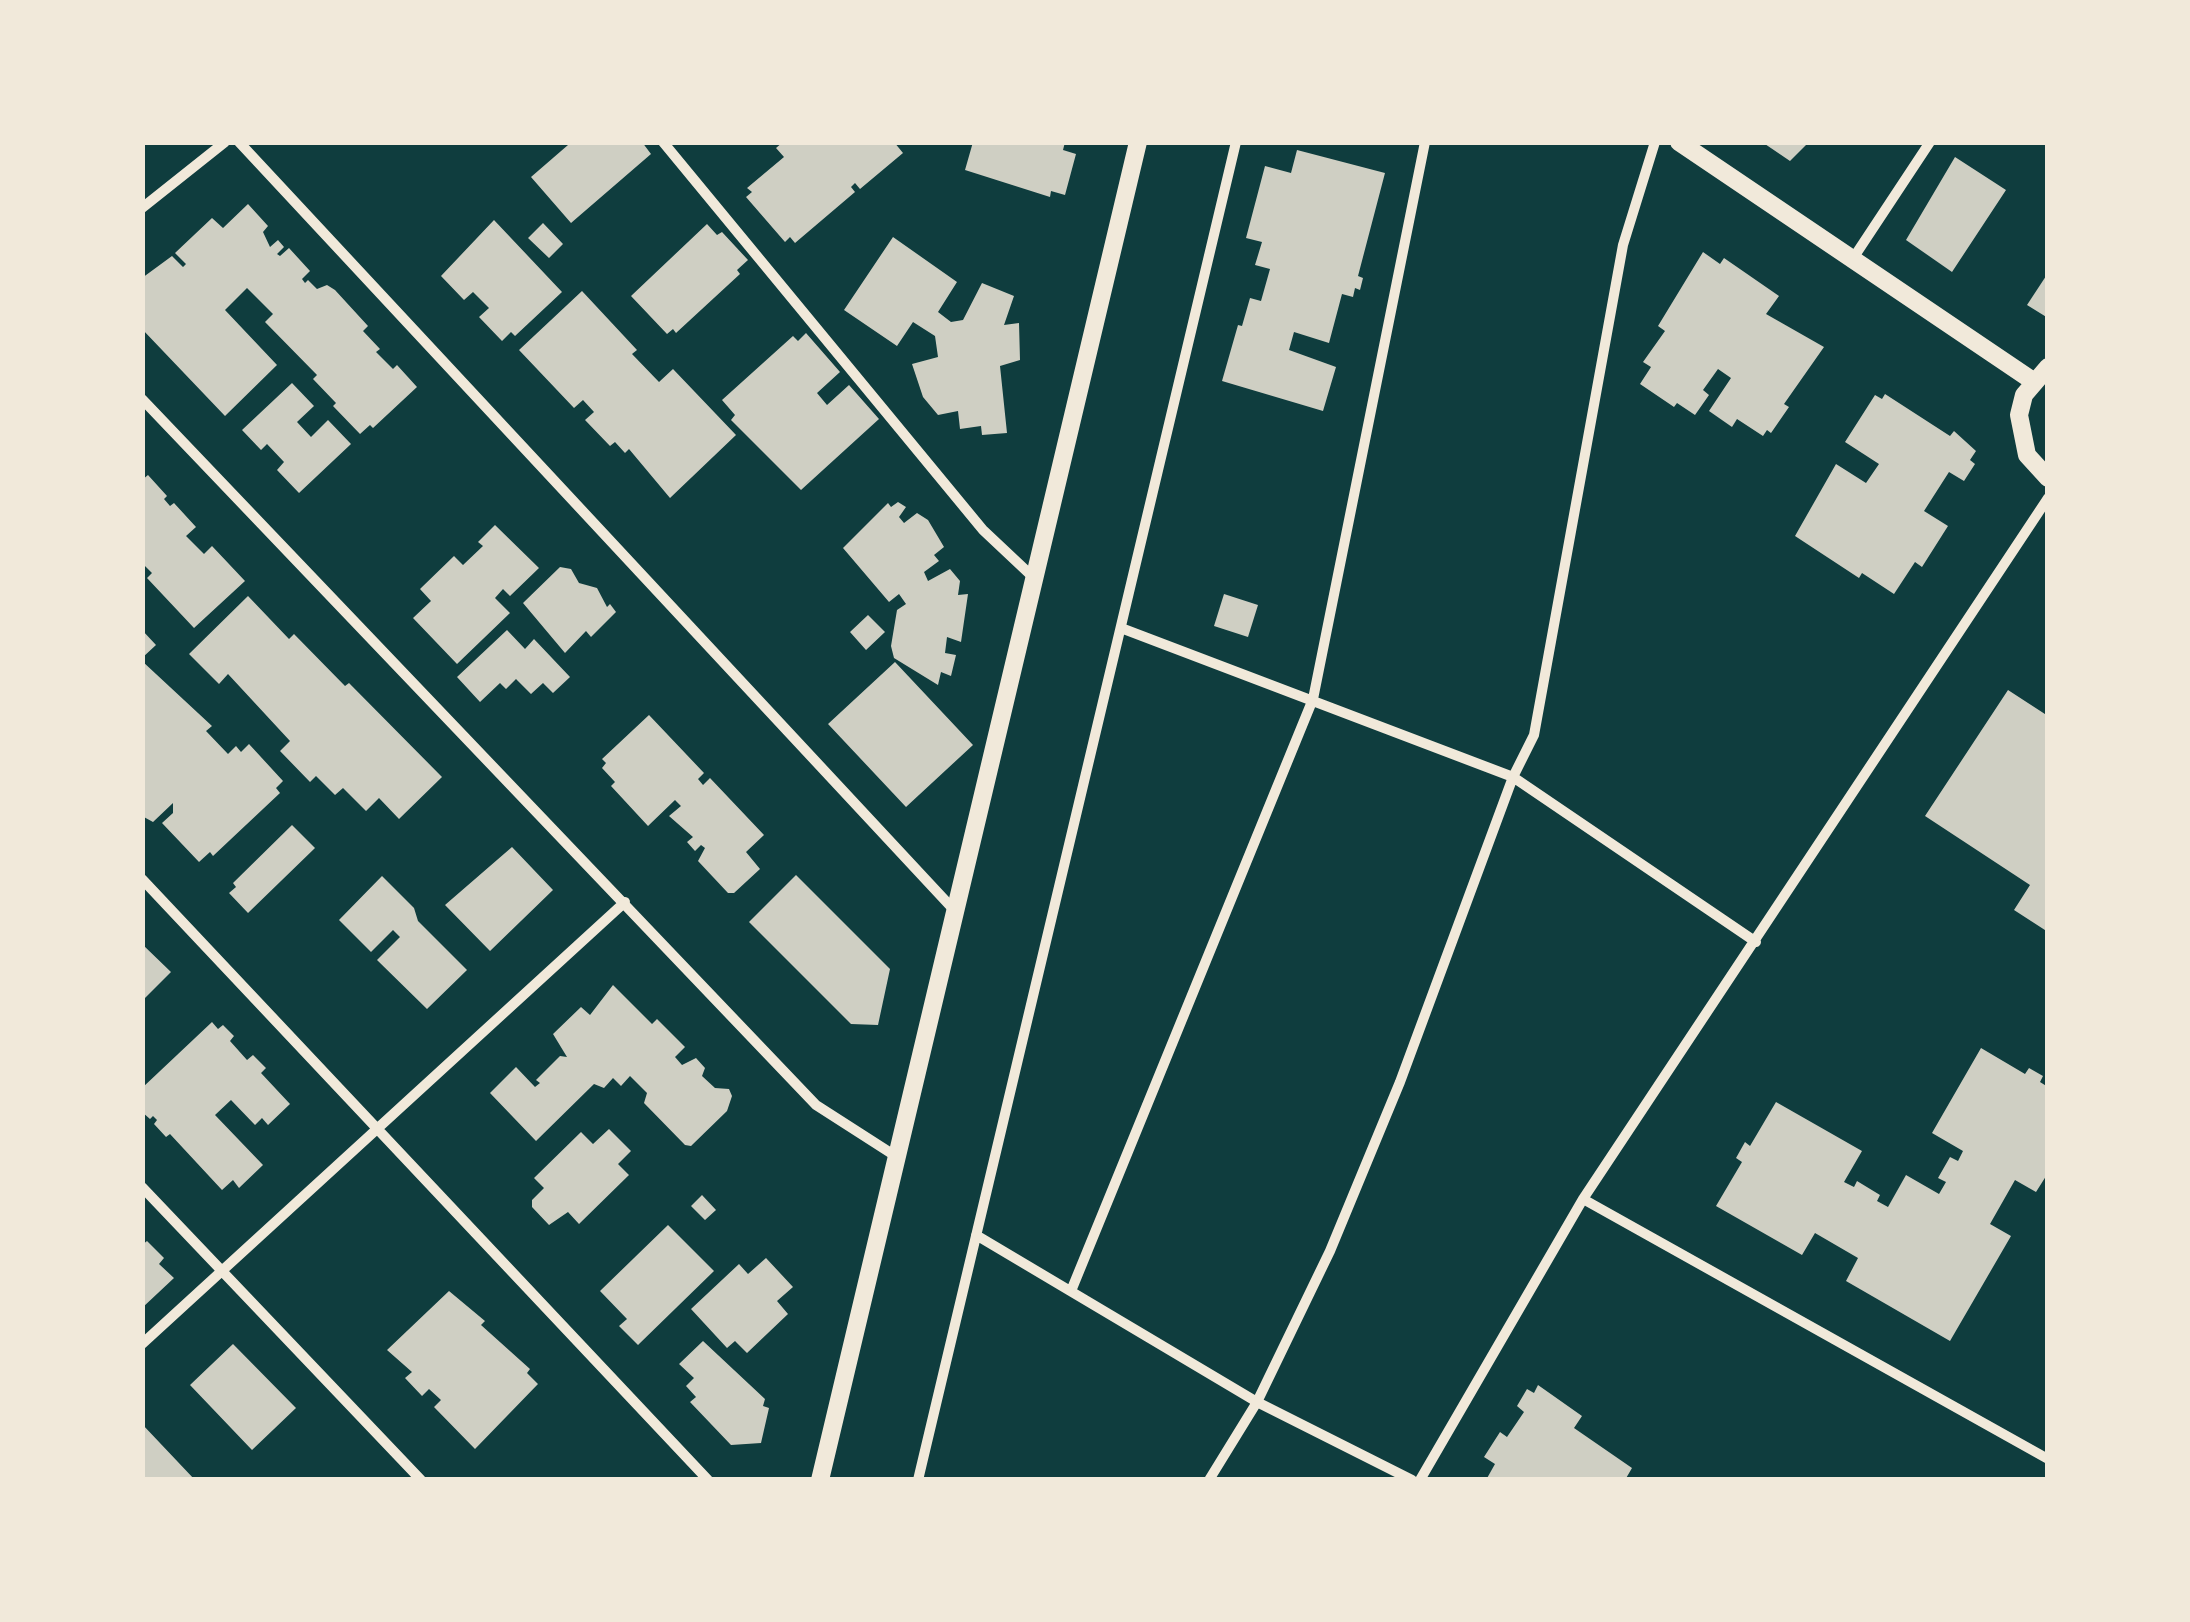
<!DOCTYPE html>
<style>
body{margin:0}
#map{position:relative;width:2190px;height:1622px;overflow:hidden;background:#0f3d3e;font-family:"Fira Sans Condensed",sans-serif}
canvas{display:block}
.frame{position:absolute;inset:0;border:145px solid #f1e9da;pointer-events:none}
</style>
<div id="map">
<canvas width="2190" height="1622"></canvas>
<div class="frame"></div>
</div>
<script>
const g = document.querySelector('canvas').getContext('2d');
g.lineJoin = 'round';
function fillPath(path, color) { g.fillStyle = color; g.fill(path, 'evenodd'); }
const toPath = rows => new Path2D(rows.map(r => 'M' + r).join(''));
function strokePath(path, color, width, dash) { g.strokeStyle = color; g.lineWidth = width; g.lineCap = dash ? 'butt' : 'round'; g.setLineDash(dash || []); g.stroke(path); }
fillPath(toPath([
 [565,142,642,142,651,154,571,223,531,177,568,145],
 [783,142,894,142,903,153,860,189,855,183,851,187,855,192,795,243,790,237,785,242,746,197,752,192,747,188,784,157,776,148],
 [973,142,1065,142,1063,150,1076,154,1065,195,1051,191,1050,197,965,170],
 [1762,142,1809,142,1790,161],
 [1297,150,1385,173,1358,276,1363,278,1360,290,1355,288,1353,297,1342,294,1329,343,1294,332,1289,350,1336,367,1323,411,1222,381,1238,325,1242,326,1250,298,1261,301,1270,269,1255,265,1262,242,1246,238,1265,166,1291,173],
 [1955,157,2006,190,1952,272,1906,240],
 [248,204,268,226,263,232,270,247,278,240,284,247,277,254,280,256,289,248,310,271,302,279,305,283,308,280,317,289,327,285,335,290,368,326,363,331,380,349,376,352,393,369,397,365,417,387,373,428,370,425,360,434,333,406,336,403,313,379,317,375,265,322,273,314,247,288,225,310,277,365,225,416,142,329,142,278,172,256,183,267,186,264,175,253,212,218,223,228],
 [494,220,562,292,515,336,511,332,502,341,479,317,489,308,473,292,464,300,441,276],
 [543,223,563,244,549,258,528,238],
 [707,224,717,235,722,232,748,260,737,270,740,274,676,333,673,329,667,334,631,296],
 [893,237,957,282,938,312,951,322,963,320,982,283,1014,296,1004,325,1019,323,1020,360,1000,366,1007,433,982,435,981,426,960,429,958,411,938,415,923,397,912,364,938,357,935,336,913,322,897,346,844,310],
 [1703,252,1720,264,1724,258,1779,296,1766,314,1824,347,1784,404,1789,407,1771,433,1767,430,1763,436,1737,419,1732,427,1709,411,1731,378,1718,369,1703,390,1709,395,1695,415,1677,403,1674,407,1640,384,1651,367,1643,362,1665,331,1658,326],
 [2048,273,2048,318,2027,305],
 [582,291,637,350,632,354,659,382,673,369,736,435,670,498,629,449,625,453,615,442,610,446,585,420,594,412,583,400,574,408,519,350],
 [806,333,840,372,817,393,827,405,849,385,879,419,801,490,731,420,735,415,722,400,793,336,798,341],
 [292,383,314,406,297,422,311,437,328,420,351,444,299,493,277,470,284,462,267,444,261,450,242,430],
 [1885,394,1950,436,1954,431,1976,451,1970,460,1975,464,1964,481,1949,472,1924,511,1948,526,1922,567,1915,562,1894,594,1862,573,1859,578,1795,536,1836,464,1866,483,1879,464,1845,442,1875,395,1882,399],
 [148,475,167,496,164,499,170,506,174,503,196,527,186,536,204,554,212,546,245,581,194,628,147,578,152,573,142,563,142,480],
 [898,502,906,507,899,517,904,523,917,513,928,520,944,547,934,555,939,561,924,572,928,581,950,569,960,581,958,595,968,594,961,642,947,637,945,653,956,655,951,676,941,672,938,685,894,658,891,646,897,610,906,604,899,594,889,602,843,548,888,503,891,507],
 [495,525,539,568,510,596,503,589,495,598,510,613,457,664,413,618,431,601,420,589,454,556,463,565,483,546,478,542],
 [560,567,571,569,579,583,597,588,607,607,610,604,616,612,591,637,586,631,565,653,523,603],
 [1224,594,1258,605,1248,637,1214,626],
 [248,596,289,639,294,634,345,686,349,683,442,777,399,819,379,798,366,811,343,788,335,795,316,776,310,782,280,751,290,741,228,674,219,684,189,654],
 [868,615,885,632,866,650,850,632],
 [142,630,156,645,142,658],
 [507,630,525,649,534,639,570,677,553,693,543,683,531,694,516,679,506,689,500,683,480,702,457,677],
 [142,661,212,726,206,731,228,754,236,746,241,752,249,744,283,781,276,788,280,793,213,856,210,852,199,862,162,823,173,813,173,803,153,822,142,816],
 [895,662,973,745,906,807,828,724],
 [2008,690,2048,716,2048,932,2014,910,2030,885,1925,816],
 [649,715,704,773,698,779,703,785,710,778,764,835,746,852,760,869,734,893,728,893,698,861,705,848,701,845,695,851,687,842,693,837,669,816,681,806,675,800,648,826,611,786,615,782,602,768,606,763,602,759],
 [292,825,315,848,248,913,229,893,236,887,233,883],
 [512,847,553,890,490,951,445,905],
 [796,875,890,969,878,1025,851,1024,749,922],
 [382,876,414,908,418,921,467,970,427,1009,377,960,400,937,393,930,371,952,339,920],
 [142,944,171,972,142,1001],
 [613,985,652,1024,657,1019,685,1047,675,1057,682,1065,696,1058,705,1068,702,1076,715,1088,729,1089,732,1096,727,1111,691,1146,685,1145,644,1103,647,1093,630,1076,621,1086,613,1078,604,1088,594,1084,536,1141,490,1093,516,1067,535,1087,540,1083,536,1080,560,1056,567,1057,553,1034,581,1007,590,1015],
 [212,1022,218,1029,223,1025,234,1036,230,1041,247,1060,253,1055,266,1068,261,1073,290,1104,268,1125,262,1118,255,1125,231,1100,215,1115,263,1165,239,1188,233,1180,222,1190,170,1134,166,1137,154,1124,157,1120,153,1116,150,1119,142,1112,142,1088],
 [1981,1048,2025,1074,2029,1068,2043,1076,2040,1082,2048,1087,2048,1173,2036,1192,2015,1180,1990,1224,2011,1236,1950,1341,1846,1281,1858,1258,1815,1233,1802,1255,1716,1206,1742,1162,1736,1158,1745,1142,1750,1146,1776,1102,1862,1151,1844,1182,1854,1187,1857,1181,1880,1195,1877,1201,1888,1207,1906,1175,1939,1194,1946,1182,1938,1178,1950,1157,1958,1161,1963,1151,1932,1133],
 [609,1129,631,1151,618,1164,629,1175,579,1224,568,1212,549,1225,532,1207,532,1200,544,1188,534,1178,581,1132,593,1144],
 [702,1195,716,1210,705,1220,691,1206],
 [668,1225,714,1271,638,1345,619,1326,627,1319,600,1291],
 [147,1241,164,1258,159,1264,174,1278,142,1308,142,1245],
 [766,1258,793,1287,777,1301,788,1314,747,1353,735,1341,727,1348,691,1309,739,1264,748,1274],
 [449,1291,485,1321,481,1325,530,1369,527,1373,538,1384,475,1449,434,1407,441,1400,429,1389,422,1396,405,1378,412,1372,387,1350],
 [703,1341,765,1399,763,1406,769,1408,761,1443,731,1445,690,1402,696,1397,686,1386,694,1378,679,1364],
 [233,1344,296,1408,252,1450,190,1385],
 [1538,1385,1582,1416,1574,1428,1632,1468,1625,1480,1486,1480,1495,1464,1484,1457,1500,1432,1507,1437,1524,1412,1517,1406,1527,1389,1534,1393],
 [142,1424,195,1480,142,1480]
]), '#cfcfc3');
strokePath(toPath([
 [239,142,955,911],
 [663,142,983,530,1034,578],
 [142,208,225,142],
 [1852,260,1930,142],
 [142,399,816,1105,897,1157],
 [1121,628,1513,777,1756,942],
 [142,879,708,1480],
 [142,1187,421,1480],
 [1583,1199,2048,1459],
 [976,1235,1257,1402,1412,1480],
 [1071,1291,1313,699,1425,142],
 [142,1344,625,902],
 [918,1480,1236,142],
 [1209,1480,1257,1402,1330,1251,1400,1082,1513,777,1534,735,1623,245,1655,142],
 [1420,1480,1583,1199,2048,498]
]), '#f1e9da', 10);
strokePath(toPath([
 [1679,142,2033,381],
 [2048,367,2024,395,2019,415,2027,455,2048,478],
 [820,1480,1138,142]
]), '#f1e9da', 18);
</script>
